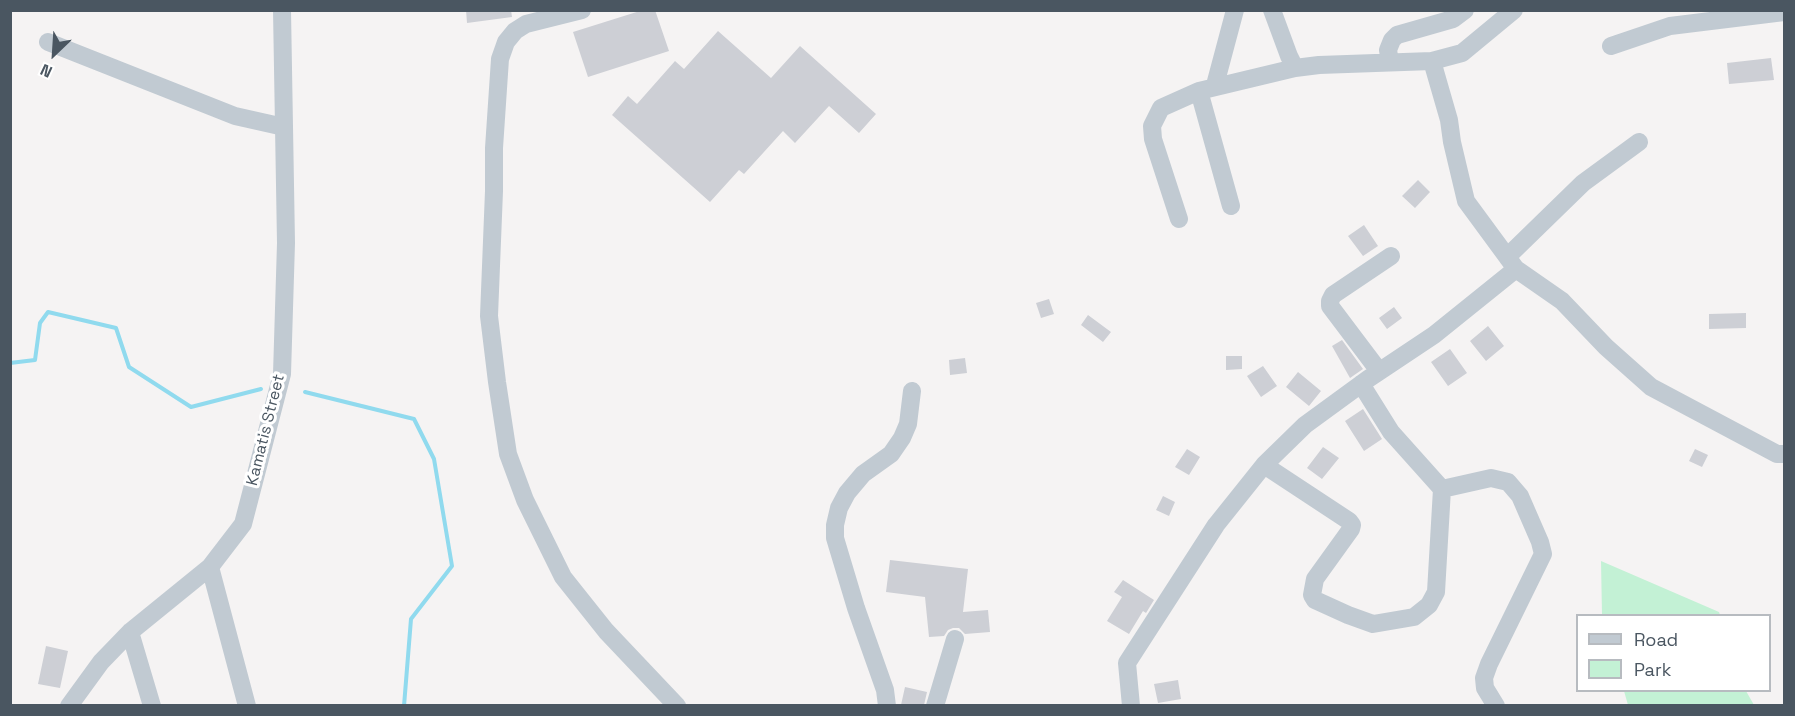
<!DOCTYPE html>
<style>
body{margin:0}
#map{position:relative;width:1795px;height:716px;overflow:hidden;background:#f5f3f3;font-family:"Space Grotesk",sans-serif}
canvas{display:block}
.frame{position:absolute;inset:0;border:12px solid #4a5661;pointer-events:none}
.legend{position:absolute;left:1576px;top:614px;width:195px;height:78px;box-sizing:border-box;background:#fff;border:2px solid #b7bbc0;margin:0;padding:8px 10px;list-style:none;font-size:18px;color:#4a5661}
.legend li{display:flex;align-items:center;gap:12px;height:30px}
.legend b{width:30px;border:2px solid #b7bbc0}
.north{position:absolute;left:24px;top:24px;width:60px;height:60px;-webkit-text-stroke:4px #fff;paint-order:stroke;rotate:205deg;font-size:16px;font-weight:700;line-height:24px;text-align:center;color:#4a5661}
.north::after{content:'';display:block;margin:auto;width:21px;height:27px;background:#4a5661;clip-path:polygon(50% 0,100% 100%,50% 72%,0 100%)}
</style>
<div id="map">
<canvas width="1795" height="716"></canvas>
<div class="frame"></div>
<ul class="legend">
<li><b style="height:8px;background:#c1cad2"></b>Road</li>
<li><b style="height:16px;background:#c3f1d5"></b>Park</li>
</ul>
<div class="north">N</div>
</div>
<script>
const g = document.querySelector('canvas').getContext('2d');
g.lineJoin = 'round';
function fillPath(path, color) { g.fillStyle = color; g.fill(path, 'evenodd'); }
const toPath = rows => new Path2D(rows.map(r => 'M' + r).join(''));
function strokePath(path, color, width, dash) { g.strokeStyle = color; g.lineWidth = width; g.lineCap = dash ? 'butt' : 'round'; g.setLineDash(dash || []); g.stroke(path); }
function label(font, color, halo, rows, align = 'center') {
  g.font = font + ' "Space Grotesk",sans-serif'; g.lineWidth = 6; g.setLineDash([]); g.textBaseline = 'middle'; g.strokeStyle = halo; g.fillStyle = color; for (const [text, x, y, turn = 0] of rows) {
    g.save(); g.translate(x, y); g.rotate((+turn || 0) * Math.PI / 180); g.textAlign = isNaN(turn) ? turn : align; if (halo) g.strokeText(text, 0, 0); g.fillText(text, 0, 0); g.restore();
  }
}
fillPath(toPath([
 [1601,561,1719,612,1720,615,1602,615],
 [1624,691,1746,691,1754,705,1628,705]
]), '#c3f1d5');
strokePath(toPath([
 [10,363,35,360,40,323,48,312,116,328,129,367,191,407,261,389],
 [305,392,414,419,434,459,452,566,411,619,404,706]
]), '#90daee', 4);
fillPath(toPath([
 [466,10,511,10,512,17,467,23],
 [643,10,655,10,669,51,588,77,573,32],
 [718,31,771,78,800,46,876,114,859,133,829,106,795,143,783,131,744,174,739,170,710,202,612,115,628,96,637,104,675,61,684,69],
 [1771,58,1774,80,1729,84,1727,63],
 [1418,180,1430,192,1415,208,1402,196],
 [1364,225,1378,246,1363,256,1348,236],
 [1049,299,1054,314,1041,318,1036,303],
 [1394,307,1402,318,1387,329,1379,318],
 [1746,313,1746,328,1709,329,1709,314],
 [1088,315,1111,332,1103,342,1081,325],
 [1488,326,1504,346,1486,361,1470,341],
 [1342,340,1363,369,1350,378,1332,346],
 [1450,349,1467,373,1448,386,1431,362],
 [1226,356,1242,356,1242,369,1226,370],
 [965,358,967,373,950,375,949,360],
 [1263,366,1277,386,1261,397,1247,376],
 [1298,372,1321,391,1309,406,1286,387],
 [1363,409,1382,439,1364,451,1345,421],
 [1323,447,1339,458,1322,479,1307,468],
 [1187,449,1200,457,1189,475,1175,467],
 [1695,449,1708,455,1702,467,1689,461],
 [1163,496,1175,502,1169,516,1156,510],
 [890,560,968,569,963,612,988,610,990,632,965,634,959,628,953,628,948,630,944,636,929,637,925,597,886,592],
 [1123,580,1154,600,1146,613,1143,611,1129,634,1107,621,1122,597,1114,592],
 [46,646,68,651,60,688,38,684],
 [1178,680,1181,699,1158,703,1154,684],
 [905,687,927,692,924,705,901,705]
]), '#cdcfd5');
strokePath(toPath([
 [582,10,526,24,515,31,506,42,500,59,494,148,494,191,489,316,497,382,508,454,525,500,563,577,606,631,677,706],
 [1272,10,1289,56,1295,68,1319,65,1432,61,1462,53,1514,10],
 [48,42,235,116,284,127],
 [1611,46,1670,26,1784,12],
 [1432,61,1449,120,1452,142,1466,201,1516,269,1562,301,1606,347,1651,387,1777,454,1784,454],
 [1390,62,1388,50,1392,40,1397,35,1453,19,1465,10],
 [1215,85,1235,10],
 [1231,206,1199,91,1295,68],
 [1179,219,1153,139,1152,126,1161,108,1199,91],
 [1507,257,1583,183,1639,142],
 [1379,371,1330,306,1330,301,1333,295,1391,256],
 [1361,384,1391,432,1442,489],
 [1264,465,1349,521,1352,525,1351,529,1315,579,1312,595,1315,600,1348,615,1373,624,1414,617,1429,605,1436,592,1442,489,1491,478,1508,482,1520,496,1540,542,1543,554,1489,664,1484,678,1485,688,1496,706],
 [210,567,247,706],
 [130,632,152,706],
 [69,706,101,662,130,632,210,567,243,524,282,374,286,243,282,10],
 [887,706,885,690,856,608,835,538,835,525,839,508,847,493,863,474,891,454,902,438,908,424,912,391],
 [935,706,955,639],
 [1131,706,1127,663,1216,525,1264,465,1305,425,1368,379,1434,335,1516,269]
]), '#c1cad2', 18);
label('16px', '#4a5661', '#fff', [
 ["Kamatis Street",266,430,-76]
]);
</script>
